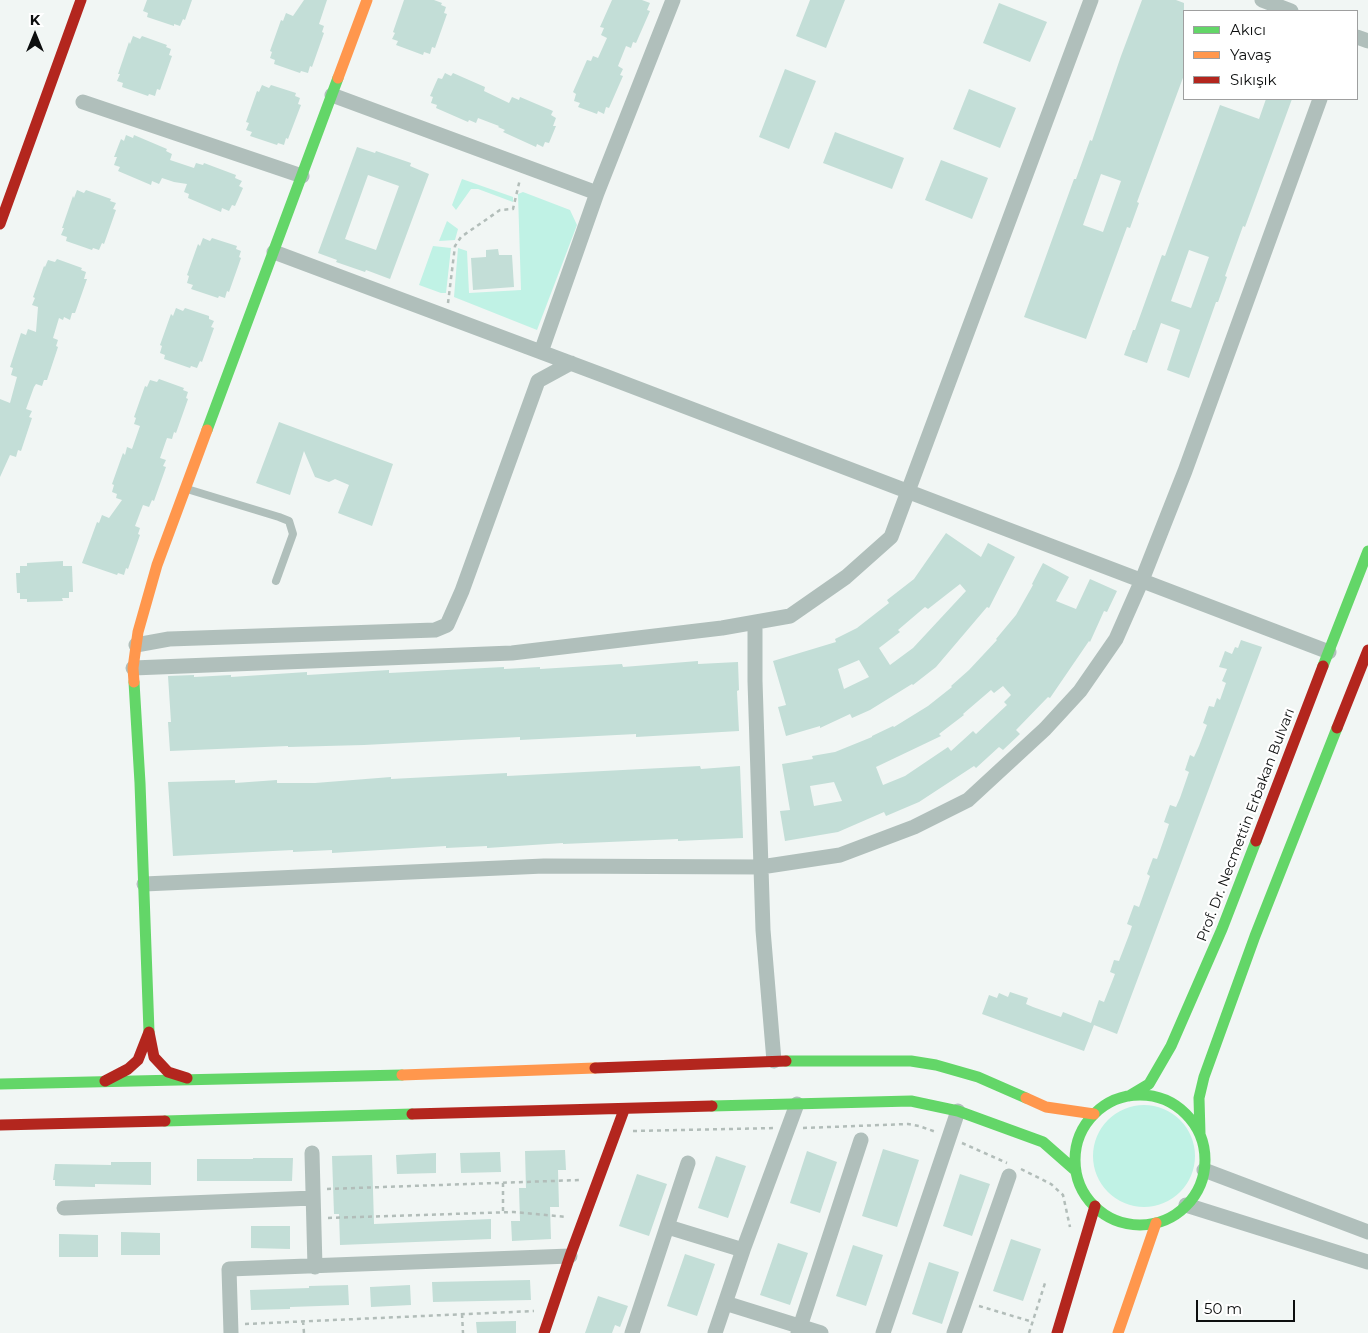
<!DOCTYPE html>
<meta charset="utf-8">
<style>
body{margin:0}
#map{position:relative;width:1368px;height:1333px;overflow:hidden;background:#f1f6f4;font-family:Montserrat,sans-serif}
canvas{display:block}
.legend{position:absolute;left:1183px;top:10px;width:175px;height:90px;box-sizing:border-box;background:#fff;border:1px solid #9e9f9f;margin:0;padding:6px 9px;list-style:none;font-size:15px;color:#0c0e0e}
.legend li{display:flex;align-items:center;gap:10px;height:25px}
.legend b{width:25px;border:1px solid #9e9f9f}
.north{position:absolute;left:10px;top:10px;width:50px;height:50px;-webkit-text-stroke:4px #fff;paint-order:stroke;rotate:0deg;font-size:14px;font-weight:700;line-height:20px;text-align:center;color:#0c0e0e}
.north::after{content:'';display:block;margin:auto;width:18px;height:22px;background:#0c0e0e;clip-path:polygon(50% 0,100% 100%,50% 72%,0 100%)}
.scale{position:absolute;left:1196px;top:1300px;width:99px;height:22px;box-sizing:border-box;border:2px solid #0c0e0e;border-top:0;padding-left:6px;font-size:15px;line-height:18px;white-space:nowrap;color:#0c0e0e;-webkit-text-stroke:4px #fff;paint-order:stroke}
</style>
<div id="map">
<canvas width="1368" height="1333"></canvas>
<ul class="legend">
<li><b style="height:6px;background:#63d668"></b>Akıcı</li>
<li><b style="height:6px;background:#ff974d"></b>Yavaş</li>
<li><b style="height:6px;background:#b3261e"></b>Sıkışık</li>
</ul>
<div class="north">K</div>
<div class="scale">50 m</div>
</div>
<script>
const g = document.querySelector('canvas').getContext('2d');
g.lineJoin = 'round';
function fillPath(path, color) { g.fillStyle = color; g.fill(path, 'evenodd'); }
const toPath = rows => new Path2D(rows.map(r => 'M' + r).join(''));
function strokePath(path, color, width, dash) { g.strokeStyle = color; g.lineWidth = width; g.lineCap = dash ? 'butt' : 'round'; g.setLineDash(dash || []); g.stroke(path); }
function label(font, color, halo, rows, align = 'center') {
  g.font = font + ' Montserrat,sans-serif'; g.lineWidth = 4.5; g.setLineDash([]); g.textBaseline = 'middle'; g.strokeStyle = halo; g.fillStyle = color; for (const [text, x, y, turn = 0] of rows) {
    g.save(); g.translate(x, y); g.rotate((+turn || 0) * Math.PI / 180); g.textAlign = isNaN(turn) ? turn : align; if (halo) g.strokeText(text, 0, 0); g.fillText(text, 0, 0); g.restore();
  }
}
fillPath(toPath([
 [462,179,513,197,513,202,478,189,471,189,456,210,452,205],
 [523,192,570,210,577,225,537,330,454,297,458,248,467,251,469,293,521,290,518,194],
 [447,221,458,229,455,240,439,241],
 [433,246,451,248,446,293,441,293,419,285],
 '1093 1156a51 51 0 1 1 102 0a51 51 0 1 1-102 0Z'
]), '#c0f2e5');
fillPath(toPath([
 [147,0,192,0,185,20,183,19,180,26,174,24,174,26,147,17,148,13,143,11],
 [304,0,327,0,319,24,324,26,322,32,324,33,312,67,310,66,308,73,301,71,300,73,274,64,275,60,270,58,272,52,270,51,281,20,283,21,286,13,293,16],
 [404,0,434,0,442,3,441,5,446,7,444,13,447,14,435,48,432,47,430,54,424,52,423,55,396,45,398,41,392,39,395,33,393,32],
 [612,0,642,0,650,3,647,10,650,11,636,43,633,42,631,48,626,46,618,66,623,69,620,75,623,76,609,108,606,107,604,114,598,111,597,114,578,107,580,103,574,101,576,94,573,92,587,60,591,61,593,56,598,58,607,38,601,35,604,28,600,27],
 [810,0,845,0,826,48,796,36],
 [1142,0,1176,0,1184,3,1184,75,1137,202,1139,203,1130,228,1127,227,1086,339,1024,317,1074,179,1076,179,1090,140,1092,141,1121,56],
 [1101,174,1121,181,1103,232,1083,225],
 [999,3,1047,22,1030,62,983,43],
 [133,36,140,39,142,36,167,45,166,47,171,49,169,55,172,56,160,90,157,89,155,96,149,94,148,96,122,87,123,83,117,81,120,74,118,74,129,42,130,44],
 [785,69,816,81,789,149,759,137],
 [445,73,451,76,453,73,485,87,484,91,509,103,512,97,519,100,520,97,553,111,551,115,556,118,553,126,556,126,549,143,545,142,543,147,537,144,536,147,503,132,505,130,498,127,499,126,478,118,476,123,469,120,468,122,436,108,437,105,431,103,433,97,430,96,438,78,442,79],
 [262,85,269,88,271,85,296,93,295,96,300,98,298,104,301,105,288,139,286,138,284,145,278,143,277,145,250,136,252,132,246,130,249,123,246,122,257,91,259,92],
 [969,89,1016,108,1000,148,953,129],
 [1266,99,1292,99,1245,227,1243,226,1225,276,1227,277,1218,302,1216,302,1189,378,1167,370,1180,330,1161,323,1147,363,1124,355,1133,330,1135,330,1162,255,1165,256,1220,105,1259,119],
 [1189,250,1209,257,1191,308,1171,301],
 [835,132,904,158,892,189,823,163],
 [126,135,133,138,134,135,167,149,166,151,172,154,170,160,194,168,196,163,203,165,204,163,236,175,235,178,242,181,239,186,243,188,235,206,232,205,229,211,222,208,221,212,188,198,189,194,184,192,187,184,174,182,162,178,159,184,152,181,151,185,118,171,120,167,114,165,117,157,114,157,121,139,124,141],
 [357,147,375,153,376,151,411,163,410,166,429,174,390,279,366,270,365,272,336,262,337,260,318,253],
 [368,175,399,186,376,250,345,239],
 [941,160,988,178,972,219,925,200],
 [77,190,84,193,86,190,111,199,110,201,116,203,113,209,116,210,104,244,102,243,99,250,93,248,92,250,66,241,67,237,61,235,64,228,62,228,73,196,74,198],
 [203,238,210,241,212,238,237,246,236,249,241,251,239,257,241,258,229,292,227,291,225,298,219,296,218,298,191,289,193,285,187,283,189,276,187,275,198,244,200,246],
 [498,249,499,255,512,255,514,287,473,290,471,258,486,257,486,250],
 [57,259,82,268,81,270,86,272,84,279,87,279,75,313,72,313,70,320,64,317,63,320,59,318,53,338,58,340,56,346,58,347,47,380,44,380,42,386,36,384,34,387,26,409,32,411,29,417,32,418,21,451,18,450,16,457,10,455,0,477,0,399,10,403,17,377,11,375,13,368,10,367,21,333,26,335,28,329,36,332,38,307,32,305,35,298,33,297,44,266,45,267,48,260,55,262],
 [176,308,183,311,185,308,209,316,209,319,214,321,211,327,214,328,202,362,200,361,197,368,191,366,190,368,164,359,165,355,160,353,162,346,160,345,171,314,173,316],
 [159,379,184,388,183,390,188,392,186,398,188,399,176,433,174,432,172,439,167,438,160,458,166,460,163,466,166,467,154,501,152,500,149,507,143,505,135,526,140,528,138,534,140,535,128,569,126,568,124,575,118,573,117,575,82,563,97,522,99,523,102,515,109,518,122,500,116,498,117,494,112,492,114,485,112,484,123,453,125,455,127,447,132,449,140,426,134,424,136,418,134,417,145,386,147,387,150,380,157,382],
 [279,422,393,464,372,526,338,513,349,485,335,479,329,482,315,477,304,451,290,495,256,483],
 [946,533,981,557,988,543,1015,557,989,608,987,607,936,667,913,685,912,684,870,710,852,718,850,714,820,728,820,726,786,736,778,707,786,705,773,661,836,642,835,639,857,628,889,603,887,600,914,579],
 [960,584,966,591,913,648,890,665,879,648,900,632,898,630,925,607,928,609],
 [859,660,869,677,844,689,838,669],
 [63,561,63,566,72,566,73,592,69,592,69,598,62,598,63,601,27,602,27,599,20,599,20,593,17,593,16,573,20,573,20,566,27,566,27,563],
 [1043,563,1069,577,1056,601,1076,609,1090,579,1117,591,1107,612,1104,611,1090,642,1089,641,1050,698,1048,697,1016,730,1020,734,1003,750,999,747,976,768,974,766,919,802,886,816,884,812,838,832,785,841,780,811,790,810,782,764,813,759,812,756,835,752,872,737,872,736,893,726,894,727,928,706,952,687,951,686,969,670,997,640,996,639,1016,615,1033,585,1032,584],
 [1003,686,1011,695,1004,702,1007,705,976,734,973,731,951,751,948,747,905,776,883,785,876,767,941,736,939,734,964,715,963,714,991,690,994,693],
 [834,782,842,801,814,806,810,786],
 [1241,640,1262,647,1117,1034,1094,1025,1084,1051,982,1014,989,995,997,998,999,993,1008,997,1010,992,1028,998,1026,1004,1033,1007,1061,1017,1063,1012,1091,1023,1099,1000,1104,1002,1115,974,1110,972,1114,960,1119,961,1129,935,1132,926,1127,924,1134,905,1139,907,1150,876,1147,874,1153,858,1157,859,1165,836,1169,824,1164,822,1170,805,1176,807,1180,798,1189,772,1185,770,1190,755,1194,757,1199,746,1207,725,1203,723,1209,706,1214,707,1217,698,1220,700,1226,683,1222,681,1227,669,1219,667,1225,651,1232,654,1235,647,1238,648],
 [698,661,698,664,738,662,739,690,737,691,739,731,636,737,636,734,520,740,520,737,364,745,288,747,288,746,170,751,168,722,171,722,168,676,194,675,194,677,231,675,231,677,307,672,307,675,389,670,389,673,504,667,504,669,540,667,540,669,622,664,623,667],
 [700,766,701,769,740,766,743,838,678,841,678,839,563,844,563,843,487,848,487,846,446,848,446,846,332,853,332,850,293,852,293,850,173,856,168,782,235,780,235,783,277,780,277,783,315,783,391,777,391,779,507,773,507,776],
 [883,1149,919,1160,897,1227,862,1216],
 [565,1150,566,1170,558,1170,559,1207,550,1207,551,1239,512,1241,511,1221,520,1221,519,1188,526,1188,525,1151],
 [807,1151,837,1162,820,1213,790,1203],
 [500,1152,501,1172,461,1173,460,1153],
 [436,1153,436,1173,397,1174,396,1155],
 [372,1155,374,1224,491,1219,491,1239,340,1245,339,1214,334,1214,332,1156],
 [716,1156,746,1166,728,1218,698,1208],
 [253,1158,293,1158,292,1181,197,1181,197,1159,253,1159],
 [111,1162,151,1162,151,1185,95,1184,95,1187,55,1186,55,1180,53,1180,55,1164,111,1165],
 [637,1174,667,1184,649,1236,619,1226],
 [960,1174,990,1184,972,1236,943,1226],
 [251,1226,290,1226,290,1249,251,1248],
 [121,1232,160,1233,160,1255,121,1255],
 [59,1234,98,1235,98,1257,59,1257],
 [1011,1239,1041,1249,1023,1301,993,1291],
 [778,1243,808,1253,790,1305,760,1295],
 [853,1245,883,1255,866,1306,836,1296],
 [685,1254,715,1264,697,1316,667,1306],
 [929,1262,959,1272,942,1324,912,1314],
 [530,1280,531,1300,433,1302,432,1282],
 [348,1285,349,1305,290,1307,290,1309,251,1310,250,1290,309,1288,309,1286],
 [410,1285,411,1305,371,1307,370,1287],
 [598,1296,628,1306,620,1327,615,1325,612,1333,585,1333],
 [516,1321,516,1333,477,1333,476,1322]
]), '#c3ded7');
strokePath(toPath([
 [448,303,455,246,461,237,500,210,513,209,520,179],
 [803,1128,908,1124,919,1126,936,1132],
 [633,1131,775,1128],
 [962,1143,1007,1163],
 [1021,1169,1051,1184,1063,1195,1070,1227],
 [503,1183,503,1212],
 [327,1189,580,1180],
 [328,1218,514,1212,567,1217],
 [979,1306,1033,1322],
 [462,1314,463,1333],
 [303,1321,304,1333],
 [245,1324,534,1311],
 [1029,1333,1046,1280]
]), '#b2bdb9', 2.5, [4, 4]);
strokePath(toPath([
 [187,489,279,517,289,521,293,534,276,581]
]), '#b0bfbb', 8);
strokePath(toPath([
 [1262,0,1291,11],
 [1357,37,1368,41],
 [332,95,597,193],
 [83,102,302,176],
 [274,252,605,376,1329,652],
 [541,352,597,193,673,0],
 [755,622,755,681,763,930,774,1061],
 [136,645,169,639,435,630,447,625,462,591,538,381,571,363],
 [133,668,512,653,722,628,790,616,846,577,891,537,1091,0],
 [144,884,544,866,761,867,840,855,914,827,968,800,1045,729,1080,691,1116,639,1142,580,1185,471,1320,99],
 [312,1153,315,1267],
 [1204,1170,1368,1232],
 [1186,1205,1368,1262],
 [64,1208,313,1198],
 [668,1227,743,1250],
 [725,1303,821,1333],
 [231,1333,229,1269,570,1256],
 [632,1333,688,1163],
 [715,1333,743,1250,797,1104],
 [798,1333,861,1140],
 [883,1333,958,1111],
 [954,1333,1009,1176]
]), '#b0bfbb', 15);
strokePath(toPath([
 [207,430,338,78],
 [1323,666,1368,551],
 [134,682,140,783,149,1032],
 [786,1061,911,1061,936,1065,978,1077,1026,1098],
 [0,1084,402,1075],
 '1075 1160a65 65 0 1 1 130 0a65 65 0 1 1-130 0Z',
 [1129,1096,1149,1084,1171,1046,1222,929,1256,841],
 [712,1106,911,1101,958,1111,1043,1142,1076,1171],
 [165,1121,412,1114],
 [1200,1134,1199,1098,1204,1077,1255,936,1337,728]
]), '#63d668', 11);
strokePath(toPath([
 [338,78,367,0],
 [134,682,133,668,138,632,157,565,207,430],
 [402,1075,595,1068],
 [1026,1098,1046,1107,1094,1114],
 [1118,1333,1156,1223]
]), '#ff974d', 11);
strokePath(toPath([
 [0,224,81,0],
 [1337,728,1368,650],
 [1256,841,1323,666],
 [595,1068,786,1061],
 [105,1081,128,1069,138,1060,149,1032,154,1057,168,1072,187,1078],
 [412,1114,712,1106],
 [0,1125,165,1121],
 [544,1333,570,1256,624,1110],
 [1057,1333,1095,1206]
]), '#b3261e', 11);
label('14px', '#0c0e0e', '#fff', [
 ["Prof. Dr. Necmettin Erbakan Bulvarı",1246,825,-69]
]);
</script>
